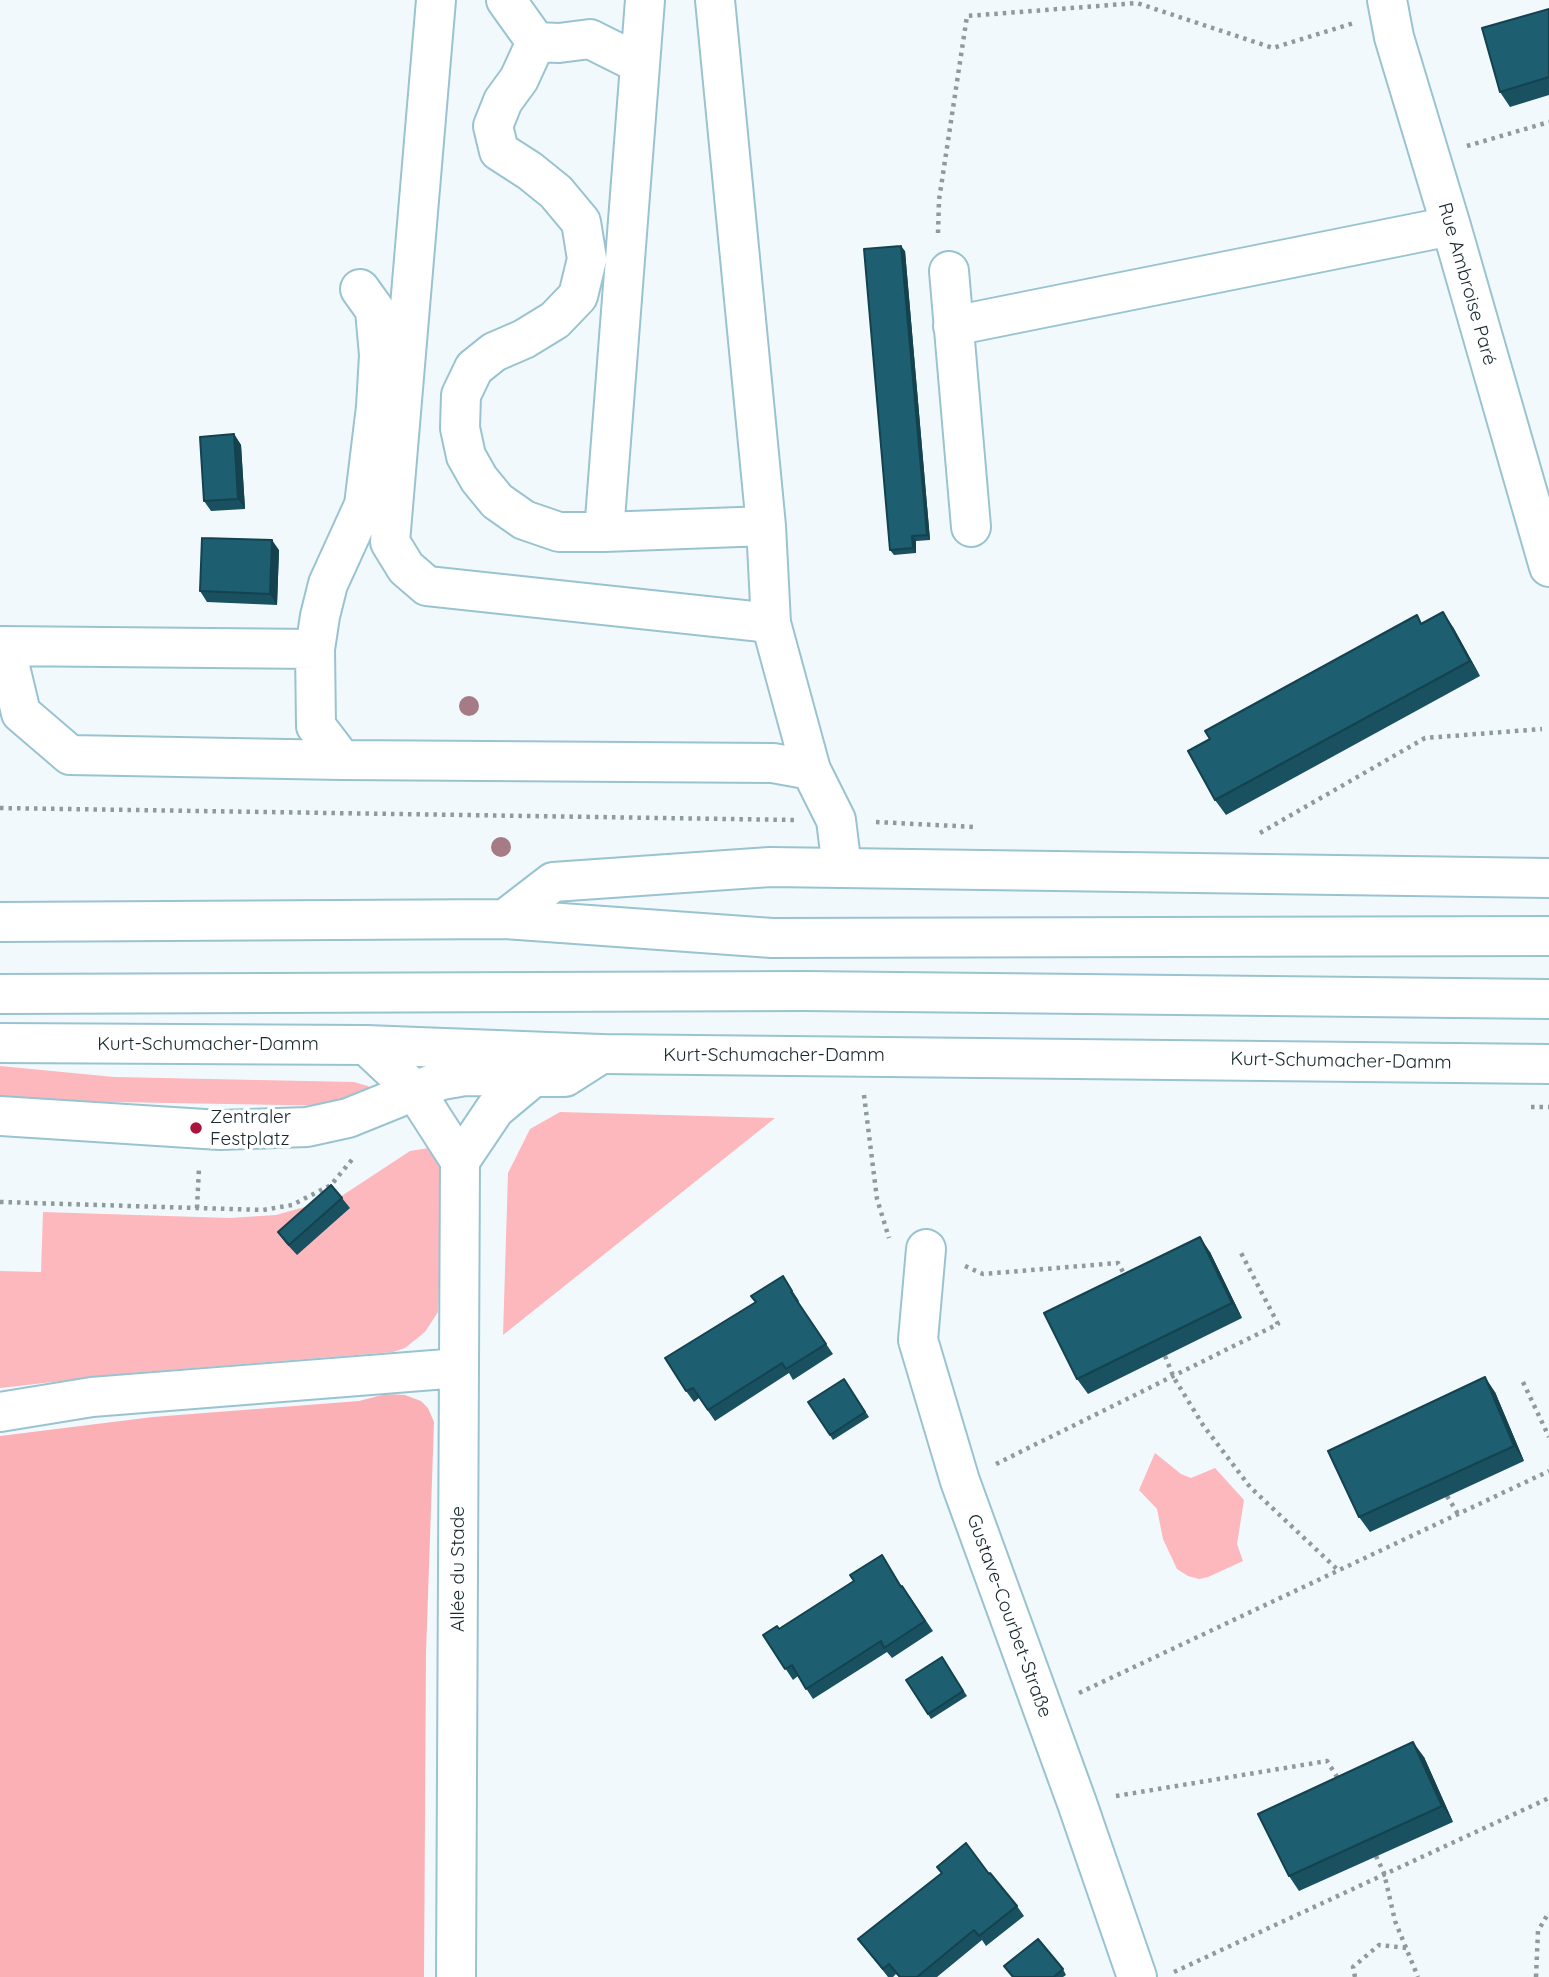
<!DOCTYPE html>
<meta charset="utf-8">
<style>
body{margin:0}
canvas{display:block;background:#f1f9fc}
</style>
<canvas width="1549" height="1977"></canvas>
<script>
const g = document.querySelector('canvas').getContext('2d');
g.lineJoin = 'round';
function fillPath(path, color) { g.fillStyle = color; g.fill(path, 'evenodd'); }
const toPath = rows => new Path2D(rows.map(r => 'M' + r).join(''));
function strokePath(path, color, width, dash) { g.strokeStyle = color; g.lineWidth = width; g.lineCap = dash ? 'butt' : 'round'; g.setLineDash(dash || []); g.stroke(path); }
function label(font, color, halo, rows, align = 'center') {
  g.font = font + ' Quicksand,sans-serif'; g.lineWidth = 7; g.setLineDash([]); g.textBaseline = 'middle'; g.strokeStyle = halo; g.fillStyle = color; for (const [text, x, y, turn = 0] of rows) {
    g.save(); g.translate(x, y); g.rotate((+turn || 0) * Math.PI / 180); g.textAlign = isNaN(turn) ? turn : align; if (halo) g.strokeText(text, 0, 0); g.fillText(text, 0, 0); g.restore();
  }
}
fillPath(toPath([
 [0,1066,114,1077,354,1082,368,1086,372,1090,340,1106,0,1100],
 [560,1112,775,1118,503,1335,508,1173,530,1129],
 [435,1147,442,1166,443,1181,438,1312,425,1332,405,1348,393,1352,132,1373,0,1388,0,1271,41,1272,43,1212,230,1218,276,1215,340,1197,410,1151],
 [1155,1453,1181,1474,1191,1478,1215,1468,1244,1500,1237,1544,1243,1561,1208,1577,1199,1579,1188,1576,1177,1569,1163,1539,1157,1509,1139,1490]
]), '#fdb8bd');
fillPath(toPath([
 [386,1394,405,1395,421,1401,428,1408,434,1422,426,1653,424,1977,0,1977,0,1436,153,1417,359,1401]
]), '#fbb0b5');
const minor = toPath([
 [436,0,390,542,406,568,427,586,771,623,766,526],
 [506,0,536,42,519,79,503,101,493,126,499,151,530,171,556,192,581,222,587,259,578,296,555,320,524,339,494,352,474,368,461,395,460,428,466,456,479,479,497,501,524,520,559,532,604,532,766,526,715,0],
 [1387,0,1394,37,1451,226,1549,567],
 [536,42,559,43,590,39,640,64],
 [949,271,971,527],
 [953,326,1451,226],
 [604,532,645,0],
 [771,623,811,770],
 [0,646,315,649,316,726,342,760,773,763,811,770,836,820,842,868],
 [5,646,21,713,70,755,342,760],
 [315,649,320,616,328,584,364,505,376,407,379,355,375,310,360,289],
 [366,1045,415,1091,460,1161,456,1977],
 [0,1116,220,1130,307,1127,348,1118,442,1080,465,1076,565,1077,601,1054],
 [460,1161,495,1109,531,1079],
 [926,1249,918,1340,960,1481,1077,1803,1137,1977],
 [0,1412,92,1397,459,1368]
]);
const major = toPath([
 [842,868,1549,878],
 [0,1043,366,1045,601,1054,1549,1064]
]);
const highway = toPath([
 [505,919,553,882,770,867,842,868],
 [0,922,505,919,772,938,1549,936],
 [0,994,804,991,1549,999]
]);
strokePath(minor, '#9ac3d1', 42);
strokePath(major, '#9ac3d1', 42);
strokePath(highway, '#9ac3d1', 42);
strokePath(toPath([
 [1467,146,1549,122],
 [938,233,939,200,967,16,1137,3,1273,48,1354,23],
 [0,808,794,820],
 [876,822,975,827],
 [1260,833,1425,738,1542,729],
 [864,1095,877,1199,889,1238],
 [1531,1107,1549,1107],
 [0,1202,263,1210,292,1205,331,1185,355,1156],
 [197,1208,199,1168],
 [965,1266,983,1274,1118,1263,1127,1279],
 [1165,1356,1174,1378,1203,1425,1250,1487,1339,1571],
 [1523,1382,1549,1437],
 [996,1464,1278,1324,1239,1249],
 [1447,1496,1458,1514],
 [1079,1693,1549,1471],
 [1116,1796,1327,1761,1339,1780],
 [1376,1856,1384,1873,1395,1921,1418,1977],
 [1174,1972,1549,1798],
 [1355,1977,1353,1967,1379,1945,1407,1948],
 [1536,1977,1538,1931,1549,1912]
]), '#8e9a9e', 4.5, [3.5, 5]);
strokePath(minor, '#fff', 38);
strokePath(major, '#fff', 38);
strokePath(highway, '#fff', 38);
g.fillStyle = '#a77b86';
for (const [x, y] of [
 [469,706],
 [501,847]
]) { g.beginPath(); g.arc(x, y, 10, 0, 2 * Math.PI); g.fill(); }
fillPath(toPath([
 [1549,9,1549,95,1510,107,1500,92],
 [905,251,930,540,916,541,916,553,894,555,890,550],
 [234,434,241,445,245,509,211,511,204,501],
 [279,550,277,605,207,602,200,591],
 [1422,623,1453,627,1480,676,1226,815,1215,800],
 [342,1198,350,1208,297,1255,285,1242,278,1232],
 [1210,1252,1242,1318,1088,1394,1077,1379],
 [783,1276,799,1301,798,1303,833,1354,793,1380,789,1373,715,1421,699,1398,694,1402,686,1391,756,1302],
 [844,1379,869,1417,833,1440,808,1402],
 [1495,1392,1524,1461,1370,1532,1359,1517],
 [882,1555,902,1587,910,1597,933,1631,892,1658,887,1652,813,1699,798,1676,793,1680,763,1635,779,1629,854,1581],
 [942,1657,967,1696,931,1719,906,1680],
 [1424,1757,1453,1822,1299,1891,1289,1876],
 [989,1874,1017,1906,1024,1916,986,1946,982,1940,937,1977,899,1977,896,1974,893,1977,888,1977,858,1939],
 [1063,1969,1066,1975,1063,1977,1013,1977]
]), '#195161');
fillPath(toPath([
 [901,246,905,251,930,540,927,535],
 [234,434,241,445,245,509,238,499],
 [912,536,916,541,916,553,913,548],
 [272,540,279,550,277,605,270,594],
 [1443,612,1453,627,1480,676,1470,661],
 [1200,1237,1210,1252,1242,1318,1232,1303],
 [1485,1377,1495,1392,1524,1461,1514,1446],
 [1413,1742,1424,1757,1453,1822,1442,1806]
]), '#14424f');
const building = toPath([
 [1549,9,1549,77,1500,92,1482,28,1549,9],
 [901,246,927,535,912,536,913,548,890,550,864,249,901,246],
 [234,434,238,499,204,501,200,437,234,434],
 [202,538,272,540,270,594,200,591,202,538],
 [1443,612,1470,661,1215,800,1188,751,1210,739,1205,731,1417,615,1421,624,1443,612],
 [331,1185,342,1198,289,1245,278,1232,331,1185],
 [1200,1237,1232,1303,1077,1379,1044,1313,1200,1237],
 [783,1276,792,1291,791,1292,826,1344,786,1369,782,1363,708,1410,693,1388,686,1391,665,1358,756,1302,751,1296,783,1276],
 [1485,1377,1514,1446,1359,1517,1328,1451,1485,1377],
 [844,1379,865,1412,830,1435,808,1402,844,1379],
 [882,1555,901,1587,902,1586,925,1621,884,1648,881,1641,806,1689,792,1665,785,1669,763,1635,777,1626,779,1629,854,1581,850,1575,882,1555],
 [942,1657,963,1691,928,1714,906,1680,942,1657],
 [1413,1742,1442,1806,1289,1876,1258,1814,1413,1742],
 [966,1843,989,1874,990,1873,1017,1906,979,1936,974,1930,917,1977,900,1977,889,1964,883,1969,858,1939,942,1873,937,1867,966,1843],
 [1038,1939,1063,1969,1054,1977,1013,1977,1004,1966,1038,1939]
]);
fillPath(building, '#1d5e71');
strokePath(building, '#14424f', 2);
for (const [x, y, r, color] of [
 [196,1128,7,"#aa133b"]
]) { const dot = new Path2D(); dot.arc(x, y, r, 0, 2 * Math.PI); g.fillStyle = color; g.fill(dot); strokePath(dot, '#fff', 2.5); }
label('19px', '#18282d', '#fff', [
 ["Rue Ambroise Paré",1467,284,74],
 ["Kurt-Schumacher-Damm",208,1044],
 ["Kurt-Schumacher-Damm",774,1055],
 ["Kurt-Schumacher-Damm",1341,1061,1],
 ["Allée du Stade",458,1569,-90],
 ["Gustave-Courbet-Straße",1009,1616,70]
]);
label('19px', '#18282d', '#fff', [
 ["Zentraler",210,1117],
 ["Festplatz",210,1139]
], 'left');
</script>
